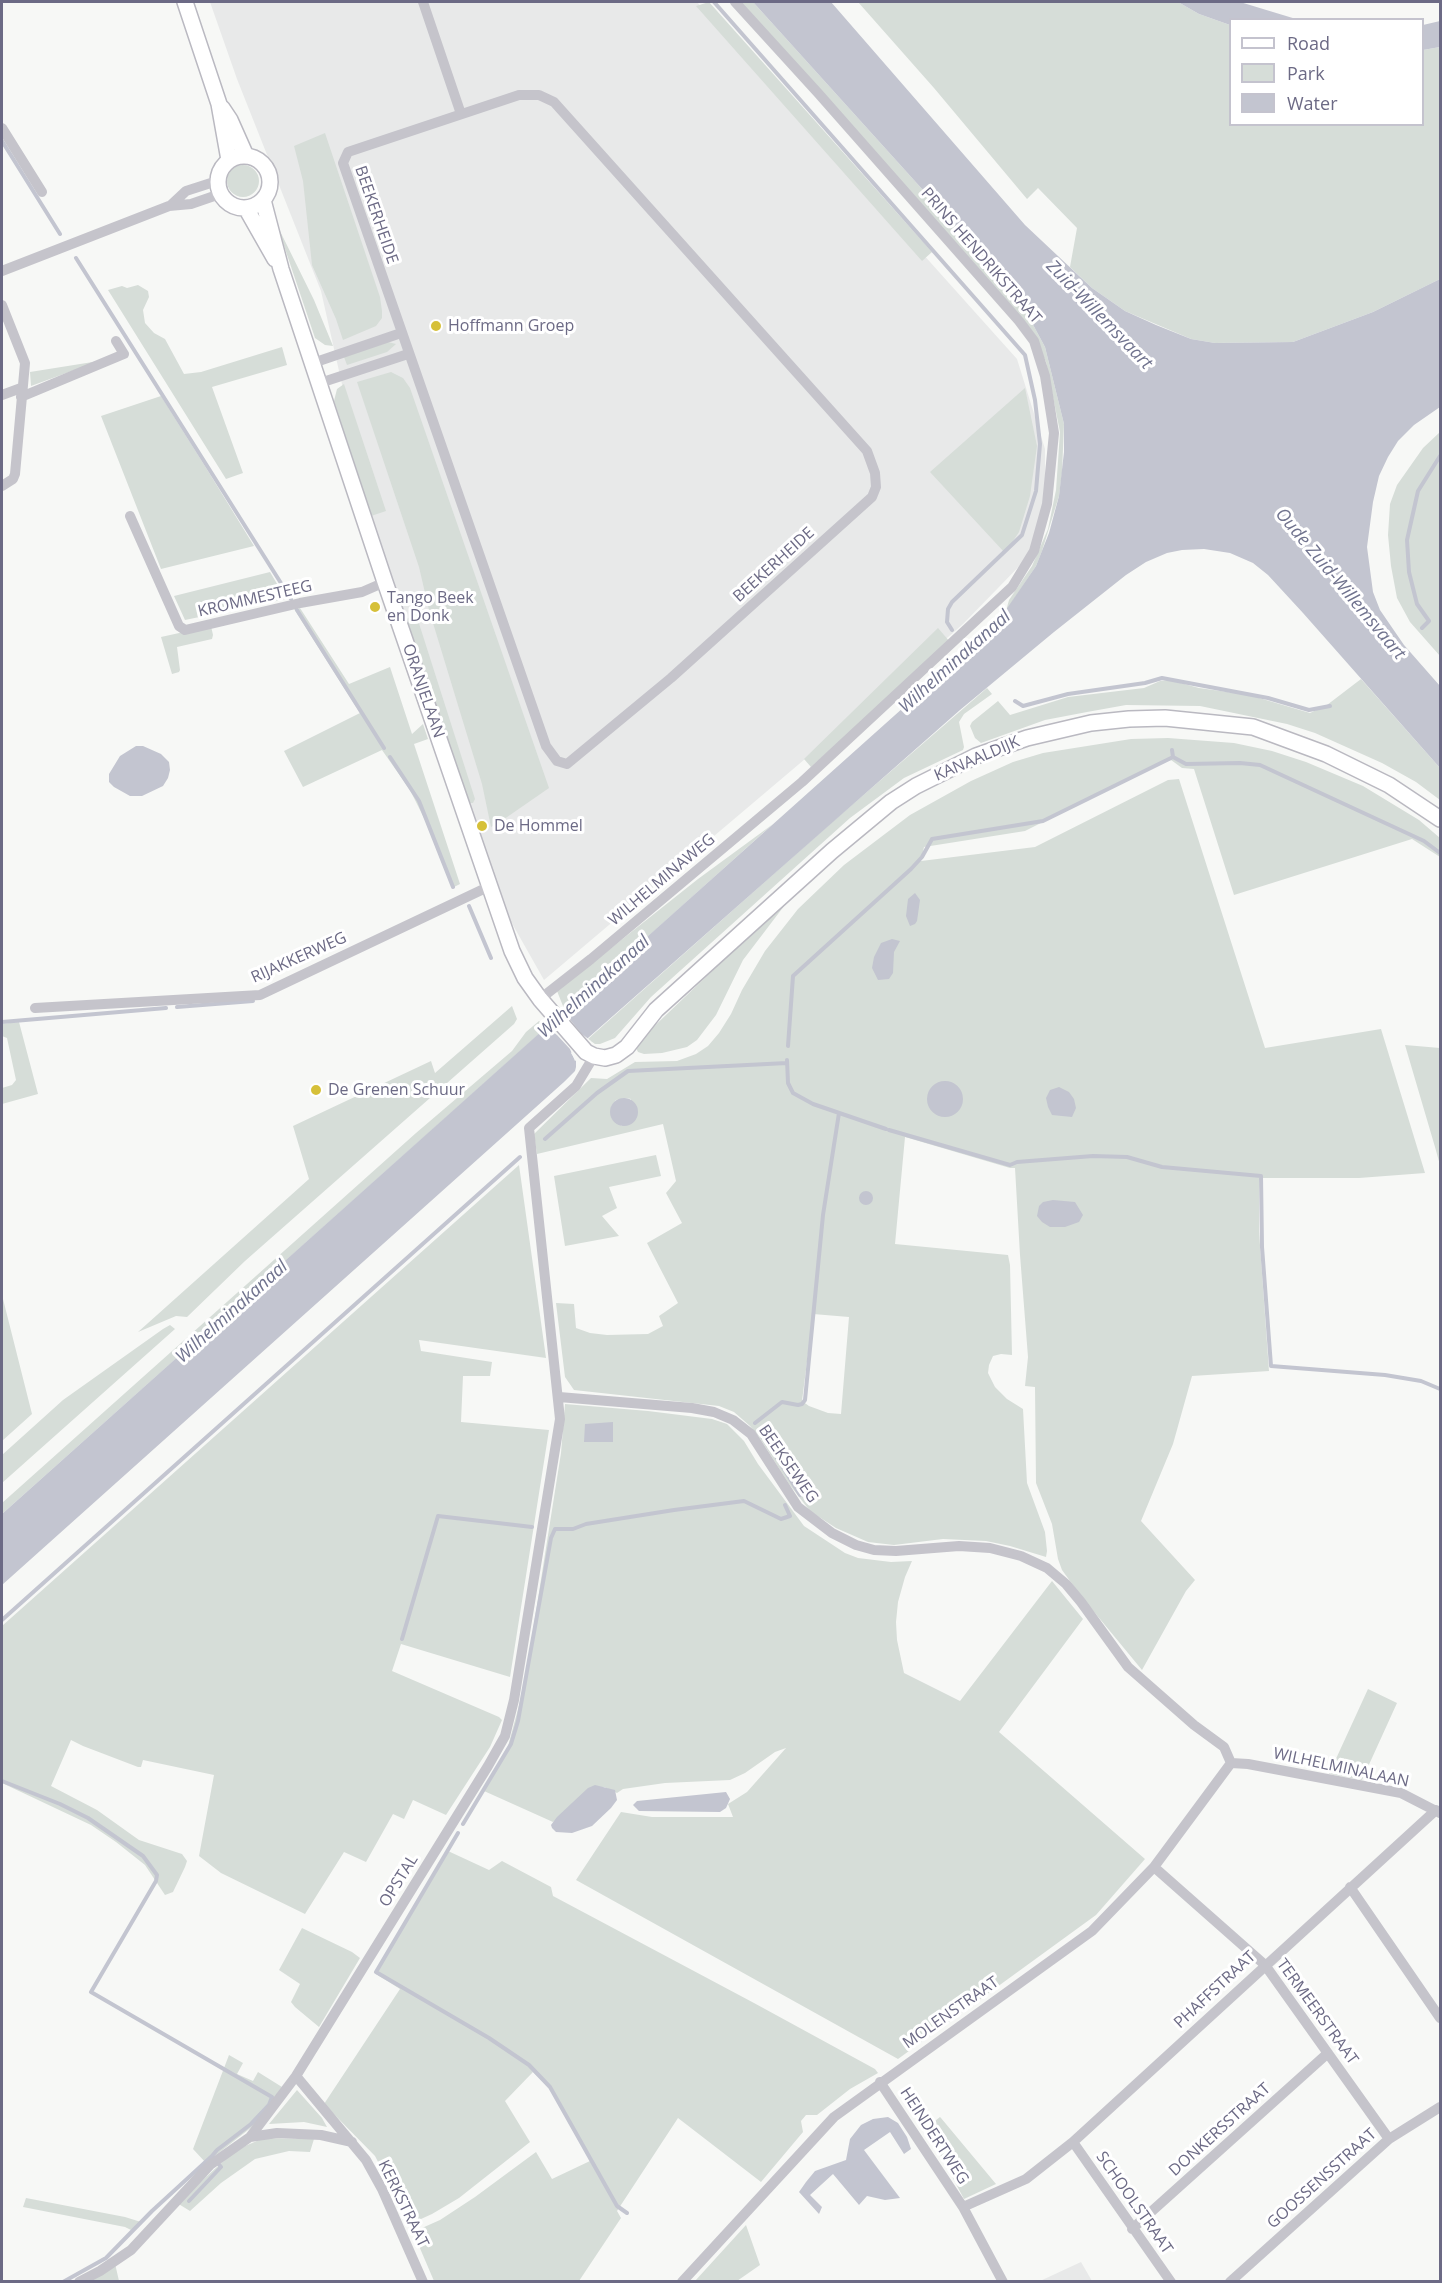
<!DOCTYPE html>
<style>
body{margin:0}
#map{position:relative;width:1442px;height:2283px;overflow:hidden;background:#f7f8f6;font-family:"Open Sans",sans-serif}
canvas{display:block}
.frame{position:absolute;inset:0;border:3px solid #6c6a85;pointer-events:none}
.legend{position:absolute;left:1229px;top:18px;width:195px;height:108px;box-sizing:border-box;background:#fff;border:2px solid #c4c3ce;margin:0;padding:8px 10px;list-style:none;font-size:18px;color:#6c6a85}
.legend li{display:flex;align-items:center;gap:12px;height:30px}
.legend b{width:30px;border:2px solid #c4c3ce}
</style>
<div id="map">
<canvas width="1442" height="2283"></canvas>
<div class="frame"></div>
<ul class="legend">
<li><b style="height:8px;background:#fff"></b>Road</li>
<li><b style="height:16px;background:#d6ddd8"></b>Park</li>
<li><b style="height:16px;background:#c3c5d0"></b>Water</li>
</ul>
</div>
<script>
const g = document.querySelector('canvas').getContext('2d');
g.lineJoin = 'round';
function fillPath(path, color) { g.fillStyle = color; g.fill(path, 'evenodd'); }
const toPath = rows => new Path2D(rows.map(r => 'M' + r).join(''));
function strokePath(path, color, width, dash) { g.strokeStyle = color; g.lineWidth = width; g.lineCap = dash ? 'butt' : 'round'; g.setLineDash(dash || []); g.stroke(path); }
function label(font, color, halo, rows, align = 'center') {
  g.font = font + ' "Open Sans",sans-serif'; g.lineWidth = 6; g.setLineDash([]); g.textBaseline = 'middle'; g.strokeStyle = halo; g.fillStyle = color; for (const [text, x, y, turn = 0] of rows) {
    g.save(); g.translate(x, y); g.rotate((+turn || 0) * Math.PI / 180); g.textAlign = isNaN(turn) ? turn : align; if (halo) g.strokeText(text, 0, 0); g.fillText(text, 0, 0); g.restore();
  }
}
fillPath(toPath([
 [210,2,697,2,1017,359,1045,449,1045,495,1034,551,963,624,916,665,544,980,505,911,375,531,321,291,237,79],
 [1081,2262,1092,2281,1040,2281]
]), '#e8e9e9');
fillPath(toPath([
 [709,2,932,252,922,261,696,6],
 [737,2,753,2,1016,293,1045,347,1064,424,1062,473,1059,496,1042,551,1036,566,1006,611,1009,600,1032,566,1048,529,1056,490,1060,432,1046,362,1033,334],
 [858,2,1178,2,1199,14,1230,25,1230,124,1422,124,1423,50,1440,47,1440,279,1373,312,1293,342,1215,343,1191,339,1125,311,1092,288,1070,267,1077,228,1038,188,1027,199,934,88],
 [325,133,380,297,382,311,382,318,376,326,343,340,336,319,312,265,303,181,294,146],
 '227 181a16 16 0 1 1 32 0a16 16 0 1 1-32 0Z',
 [277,225,314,300,333,346,325,345,315,338],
 [138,285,148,291,149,297,143,310,145,323,154,333,165,339,184,374,201,372,282,347,287,365,212,387,243,473,226,479,108,290,122,286,127,288],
 [388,342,396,344,387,352,347,365,344,357],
 [99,361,31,386,30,372],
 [391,372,403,378,410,388,549,788,497,824,491,827,482,784,429,610,419,567,357,382],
 [344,384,386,511,371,516,334,401,337,389],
 [1025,388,1037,446,1030,496,1019,532,1005,553,930,472],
 [161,396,208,471,254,546,161,569,101,416],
 [1440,432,1440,656,1410,622,1397,598,1391,566,1388,535,1390,504,1397,485,1423,448],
 [270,572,286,599,185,620,174,596],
 [300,608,349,684,390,667,412,734,423,724,428,739,414,744,460,884,452,888,425,820,410,790,382,750,303,787,284,751,360,713,294,609],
 [416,614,475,799,473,803,469,803,404,620],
 [211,626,213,635,212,639,177,647,180,670,179,672,172,674,161,637],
 [938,628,950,642,811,767,804,759],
 [1361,679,1440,768,1440,800,1416,782,1382,763,1315,733,1287,724,1200,706,1126,705,1087,712,1045,720,981,743,975,738,970,726,972,722,998,701,1010,715,1068,697,1144,688,1160,681,1170,680,1199,688,1249,695,1310,713,1327,705],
 [987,688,992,694,964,714,959,722,964,747,963,750,904,778,850,818,651,997,615,1038,600,1044,595,1044,588,1039,830,824],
 [1168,738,1234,743,1272,751,1306,762,1363,786,1419,820,1440,838,1440,857,1412,839,1234,895,1194,769,1182,768,1171,760,1154,766,1025,831,924,847,921,861,1035,847,1168,780,1179,779,1265,1048,1381,1029,1425,1173,1359,1178,1259,1178,1259,1231,1269,1371,1192,1376,1173,1444,1141,1521,1195,1580,1186,1591,1142,1670,1081,1596,1062,1570,1058,1559,1052,1524,1036,1483,1035,1387,1025,1386,1028,1357,1020,1255,1015,1168,1010,1168,905,1137,895,1244,1008,1255,1010,1265,1012,1355,1001,1354,993,1356,989,1365,988,1373,995,1387,1007,1399,1023,1409,1027,1483,1045,1532,1047,1551,1046,1557,1010,1546,986,1541,943,1539,894,1545,868,1542,836,1528,810,1511,789,1484,759,1437,750,1426,734,1412,719,1406,574,1390,565,1377,556,1303,574,1304,576,1328,590,1333,607,1335,648,1334,663,1326,659,1316,678,1303,647,1243,682,1223,666,1193,676,1181,663,1124,537,1154,534,1134,591,1078,607,1079,635,1062,677,1061,696,1054,708,1046,719,1033,731,1014,742,990,765,951,798,909,844,865,910,815,971,781,1013,762,1043,753,1131,739],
 [626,1098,631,1099,622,1126,613,1120,611,1107,616,1100],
 [813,1314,849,1317,841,1414,828,1413,809,1406,802,1401],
 [773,824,565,1011,557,991,698,879],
 [794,893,743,960,716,1015,697,1040,687,1047,662,1053,644,1054,638,1052,636,1048,645,1035],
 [512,1006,517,1019,514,1024,245,1261,187,1317,176,1316,138,1332,309,1179,293,1126,431,1061,435,1073],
 [539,1021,547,1027,2,1514,2,1503,416,1133,512,1051,526,1032],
 [19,1022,38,1094,2,1104,2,1088,12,1085,16,1080,7,1038,2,1036,2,1024],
 [1405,1045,1440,1048,1440,1165,1435,1147],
 [656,1155,661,1176,609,1187,617,1208,602,1216,619,1236,565,1246,554,1176],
 [519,1165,546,1358,419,1340,421,1351,492,1362,490,1376,463,1376,461,1422,549,1430,510,1677,401,1644,392,1671,499,1717,502,1720,490,1747,446,1815,413,1800,404,1819,393,1814,366,1862,344,1852,305,1914,221,1873,199,1856,214,1775,143,1760,141,1767,138,1767,83,1746,71,1740,51,1786,97,1810,139,1840,182,1854,187,1861,185,1867,173,1892,165,1895,145,1865,116,1842,91,1825,2,1783,2,1626],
 [2,1295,32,1414,2,1441],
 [170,1325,175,1329,2,1483,2,1455,63,1400,163,1329],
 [565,1404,648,1411,712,1419,727,1424,744,1441,758,1464,804,1526,845,1553,858,1558,891,1562,912,1561,905,1577,898,1602,896,1622,897,1640,904,1673,960,1701,1052,1581,1083,1619,999,1732,1145,1859,1096,1915,898,2059,576,1880,621,1812,652,1817,733,1817,728,1804,747,1792,786,1748,775,1752,745,1773,730,1780,665,1783,623,1789,617,1793,604,1787,553,1822,484,1791,507,1750,524,1687,561,1453],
 [1368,1689,1397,1703,1362,1780,1329,1774],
 [448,1851,489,1870,502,1861,551,1887,553,1896,754,2003,875,2069,878,2073,850,2089,817,2115,806,2115,801,2121,803,2132,761,2182,678,2118,617,2211,621,2218,579,2281,434,2281,413,2232,440,2220,475,2197,536,2152,552,2179,590,2161,551,2089,533,2072,505,2101,530,2142,459,2198,432,2214,410,2224,375,2156,324,2104,400,1989,376,1974],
 [302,1928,352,1952,360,1958,319,2027,295,2007,291,2002,300,1984,279,1970],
 [229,2055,243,2063,237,2074,253,2081,258,2072,282,2087,253,2126,206,2163,193,2149],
 [297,2090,322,2118,327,2127,304,2122,269,2124],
 [940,2117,941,2118,996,2184,964,2199,926,2128],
 [264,2138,314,2139,310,2152,289,2151,255,2159,221,2183,190,2211,177,2203,227,2158,245,2146],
 [26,2198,125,2217,141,2222,131,2230,125,2227,23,2207],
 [746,2225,760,2265,737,2281,695,2281],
 [114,2259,119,2281,86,2282]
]), '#d6ddd8');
fillPath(toPath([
 [753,2,831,2,1025,225,1092,288,1125,311,1156,325,1191,339,1215,343,1293,342,1373,312,1440,279,1440,407,1414,425,1398,441,1388,457,1379,476,1373,502,1367,547,1373,592,1380,610,1404,645,1440,686,1440,768,1303,613,1268,575,1253,563,1230,553,1204,549,1182,550,1167,553,1146,562,1126,575,1054,632,960,710,571,1053,576,1061,576,1067,575,1071,564,1082,2,1585,2,1514,961,656,999,620,1036,566,1049,533,1059,496,1064,452,1064,424,1045,347,1016,293],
 [1178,2,1240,2,1296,19,1230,20,1230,25,1199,14],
 [1440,21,1440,47,1423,50,1423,25],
 [136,746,143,746,161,754,169,762,170,770,168,778,163,786,142,796,130,796,114,787,109,782,109,774,120,756],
 [915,893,920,900,917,921,915,924,910,926,906,916,908,899],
 [892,939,900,941,894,952,893,973,889,979,878,980,872,968,874,957,881,943],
 '927 1099a18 18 0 1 1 36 0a18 18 0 1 1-36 0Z',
 [1059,1087,1069,1092,1074,1099,1076,1108,1072,1117,1052,1115,1048,1107,1046,1098,1050,1090],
 '610 1112a14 14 0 1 1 28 0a14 14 0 1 1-28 0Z',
 '859 1198a7 7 0 1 1 14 0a7 7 0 1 1-14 0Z',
 [1053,1200,1075,1202,1083,1215,1079,1222,1065,1227,1050,1227,1042,1222,1037,1216,1039,1206,1043,1202],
 [613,1422,613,1442,584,1442,585,1424],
 [595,1785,615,1790,617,1800,611,1808,592,1826,572,1833,556,1832,552,1828,551,1825,557,1817,588,1788],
 [726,1792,730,1799,726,1808,720,1812,639,1811,633,1805,637,1801],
 [888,2117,898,2123,907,2137,911,2149,904,2154,890,2132,864,2150,900,2198,885,2200,867,2196,859,2205,833,2174,810,2195,822,2207,819,2214,799,2192,806,2182,815,2171,846,2160,850,2139,861,2125,873,2119]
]), '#c3c5d0');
fillPath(toPath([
 [562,1010,582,1034,591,1041,575,1054,578,1058,575,1061,570,1049,557,1035,553,1032,548,1038,542,1032,548,1026,546,1025]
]), '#f7f8f6');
strokePath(toPath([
 [714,2,1025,355,1035,400,1040,444,1036,491,1022,535,952,602,948,609,947,622,952,630],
 [2,141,60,234],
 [76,258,291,599],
 [297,610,384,748],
 [1422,628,1429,621,1417,604,1409,572,1407,540,1418,491,1440,456],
 [1015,701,1023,706,1068,694,1145,683,1162,678,1268,698,1309,710,1330,706],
 [1172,750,1173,757,1186,764,1240,763,1260,765,1424,841,1440,853],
 [390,757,419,801,453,887],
 [469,906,491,958],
 [177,1007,253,1001],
 [2,1022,166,1008],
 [788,1046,793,976,911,869,922,857,932,839,1043,821,1173,757],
 [787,1060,788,1083,793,1093,813,1104,886,1129],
 [889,1130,1010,1165,1017,1162,1093,1156,1127,1157,1162,1167,1261,1176,1262,1247,1271,1366,1385,1375,1421,1381,1440,1389],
 [545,1139,597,1093,628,1071,787,1063],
 [755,1423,782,1402,798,1405,802,1404,805,1400,823,1215,839,1113],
 [763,1435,800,1495],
 [2,1620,520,1157],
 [402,1639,438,1516,532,1527],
 [2,1781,60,1804,88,1818,143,1856,157,1875,156,1881,91,1992,272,2097,269,2105,251,2124,217,2150,212,2156,221,2167,189,2201],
 [463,1824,511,1744,518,1721,551,1538,555,1529,573,1529,586,1524,674,1510,744,1501,781,1519,790,1516,785,1505],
 [458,1833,376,1972,489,2038,529,2065,550,2087,617,2206,627,2213],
 [63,2282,106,2258,152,2211,212,2156]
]), '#c3c5d0', 4);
const secondary = toPath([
 [185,2,219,104,229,160],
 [222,108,230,120,246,156],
 '218 182a26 26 0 1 1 52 0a26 26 0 1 1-52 0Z',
 [263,200,281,269,385,582,512,951,525,978,540,999,586,1052,594,1056,605,1058,616,1055,627,1047,656,1010,832,851,891,802,916,786,976,756,1027,738,1091,723,1129,719,1165,718,1253,727,1326,754,1389,785,1440,819],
 [246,208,275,259]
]);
strokePath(secondary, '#bab9c1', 18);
strokePath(toPath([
 [423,2,461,114],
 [519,95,539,95,554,102,867,451,875,473,876,487,872,497,671,678,567,764,557,761,546,746,343,163,348,152,519,95],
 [2,128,42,192],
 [170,206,186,191,217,181],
 [2,271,169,206,191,204,220,194],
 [2,305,25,363,15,474,13,479,2,486],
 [313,363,401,333],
 [320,383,408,354],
 [2,395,21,388],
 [21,397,124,354,116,341],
 [130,516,179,626,185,630,300,603,362,592,385,582],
 [540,999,591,959,802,782,1012,587,1034,551,1047,504,1054,433,1045,376,1034,341,1019,321,818,93,735,2],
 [35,1008,260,995,490,886],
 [559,1397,692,1408,714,1412,733,1420,751,1434,798,1507,832,1533,856,1545,874,1550,896,1551,959,1546,990,1548,1021,1556,1047,1568,1066,1584,1081,1602,1128,1667,1194,1725,1224,1747,1231,1763],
 [1231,1763,1248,1764,1401,1793,1440,1813],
 [1154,1867,1265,1965,1389,2139],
 [1350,1887,1440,2018],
 [296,2076,366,2160,382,2189,423,2282],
 [880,2082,963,2207,1003,2282],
 [250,2137,277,2133,321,2135,352,2142],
 [1073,2142,1171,2282],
 [963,2207,1026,2179,1073,2142,1436,1810],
 [1132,2229,1328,2053],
 [79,2282,100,2271,131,2250,210,2165,250,2137,296,2076,488,1766,505,1736,514,1700,560,1419,529,1128,576,1086,594,1056],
 [682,2282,834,2117,1092,1931,1154,1867,1231,1763],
 [1230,2282,1389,2139,1440,2107]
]), '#c5c4cb', 10);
strokePath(secondary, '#fff', 15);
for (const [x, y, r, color] of [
 [436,326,6,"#d6c039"],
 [375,607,6,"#d6c039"],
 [482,826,6,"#d6c039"],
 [316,1090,6,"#d6c039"]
]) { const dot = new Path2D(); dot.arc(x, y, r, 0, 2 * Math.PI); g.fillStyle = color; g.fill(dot); strokePath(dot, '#fff', 2); }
label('16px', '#6c6a85', '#fff', [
 ["BEEKERHEIDE",376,215,71],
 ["PRINS HENDRIKSTRAAT",981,256,49],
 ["BEEKERHEIDE",774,565,-42],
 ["KROMMESTEEG",255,599,-13],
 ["ORANJELAAN",423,691,71],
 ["KANAALDIJK",977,759,-23],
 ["WILHELMINAWEG",662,880,-40],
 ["RIJAKKERWEG",299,958,-24],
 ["BEEKSEWEG",788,1464,55],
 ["WILHELMINALAAN",1341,1768,12],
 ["OPSTAL",399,1881,-58],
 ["PHAFFSTRAAT",1215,1990,-43],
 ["TERMEERSTRAAT",1317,2012,54],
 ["MOLENSTRAAT",951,2013,-35],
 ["DONKERSSTRAAT",1220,2130,-42],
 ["HEINDERTWEG",934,2136,57],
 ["GOOSSENSSTRAAT",1322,2179,-42],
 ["SCHOOLSTRAAT",1134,2203,55],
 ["KERKSTRAAT",403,2204,64]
]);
label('16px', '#6c6a85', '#fff', [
 ["Hoffmann Groep",448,326],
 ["Tango Beek",387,598],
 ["en Donk",387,616],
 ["De Hommel",494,826],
 ["De Grenen Schuur",328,1090]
], 'left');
label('italic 18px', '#70738e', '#fff', [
 ["Zuid-Willemsvaart",1099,315,46],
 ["Oude Zuid-Willemsvaart",1340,584,50],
 ["Wilhelminakanaal",955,662,-42],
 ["Wilhelminakanaal",594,987,-42],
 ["Wilhelminakanaal",232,1312,-42]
]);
</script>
